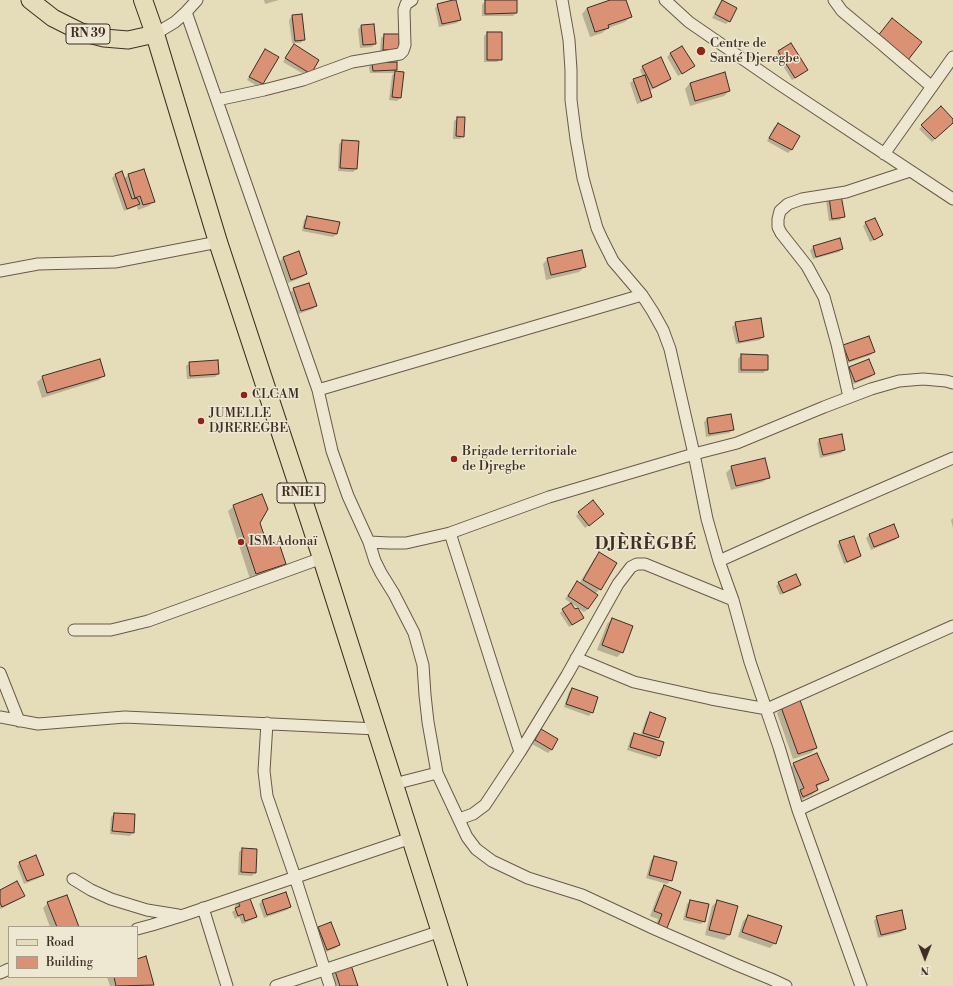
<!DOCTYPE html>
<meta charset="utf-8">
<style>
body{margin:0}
#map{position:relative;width:953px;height:986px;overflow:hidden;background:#e5dcb9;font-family:"Libre Bodoni",serif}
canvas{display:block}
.legend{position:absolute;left:8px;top:926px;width:130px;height:52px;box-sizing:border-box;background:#eee8d2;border:1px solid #a89e8c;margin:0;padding:5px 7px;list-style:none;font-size:12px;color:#3e2e24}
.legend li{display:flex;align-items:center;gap:8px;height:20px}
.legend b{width:20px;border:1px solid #a89e8c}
.north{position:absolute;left:905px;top:938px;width:40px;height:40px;-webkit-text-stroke:3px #eee8d2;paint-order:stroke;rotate:180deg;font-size:11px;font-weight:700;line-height:16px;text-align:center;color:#3e2e24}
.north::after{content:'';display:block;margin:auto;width:14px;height:18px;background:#3e2e24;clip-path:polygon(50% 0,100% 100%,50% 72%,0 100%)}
</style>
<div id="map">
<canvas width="953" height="986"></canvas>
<ul class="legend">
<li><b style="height:5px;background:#e5dcb9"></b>Road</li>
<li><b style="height:11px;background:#db9174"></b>Building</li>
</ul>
<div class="north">N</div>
</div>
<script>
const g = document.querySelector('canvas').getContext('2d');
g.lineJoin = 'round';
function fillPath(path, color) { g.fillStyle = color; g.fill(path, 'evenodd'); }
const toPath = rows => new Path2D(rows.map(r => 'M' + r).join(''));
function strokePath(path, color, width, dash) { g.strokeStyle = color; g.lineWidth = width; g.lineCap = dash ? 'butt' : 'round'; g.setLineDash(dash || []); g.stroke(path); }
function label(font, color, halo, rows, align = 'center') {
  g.font = font + ' "Libre Bodoni",serif'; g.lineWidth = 3; g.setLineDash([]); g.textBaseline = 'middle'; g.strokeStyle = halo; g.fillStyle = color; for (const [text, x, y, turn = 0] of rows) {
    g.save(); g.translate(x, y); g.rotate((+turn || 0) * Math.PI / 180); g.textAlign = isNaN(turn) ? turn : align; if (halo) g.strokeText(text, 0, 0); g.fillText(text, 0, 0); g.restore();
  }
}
fillPath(toPath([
 [264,0,279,0,265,4],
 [501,0,516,0,516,13,513,16,482,16,482,5,485,1],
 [613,0,625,0,631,16,625,22,608,28,602,33,590,37,582,14,587,8],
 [722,2,729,21,726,24,712,18,719,5],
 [438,5,460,20,457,23,439,27,435,8],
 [292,16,304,39,301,43,292,43,289,20],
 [362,26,375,43,372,47,360,48,358,29],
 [487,33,501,59,497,62,484,62,484,36],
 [384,35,398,50,380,53,381,38],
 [294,45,318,60,307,76,283,62,291,49],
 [682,47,693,66,690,69,678,76,667,57,670,54],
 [779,52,807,70,804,73,792,80,776,55],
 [262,54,278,58,262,84,259,87,247,80],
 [373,64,396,69,394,72,403,73,400,98,397,101,389,100,392,75,394,73,370,73,369,67],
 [643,67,670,79,667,82,649,91,651,97,648,100,637,104,630,83,634,80,643,77,640,70],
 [724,74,729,91,724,96,690,106,685,89,690,83],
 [941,108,953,120,953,121,932,142,919,129],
 [458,118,463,136,460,139,453,139,454,121],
 [778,124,799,136,791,150,788,153,767,141,774,127],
 [342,141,356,169,353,172,338,171,339,144],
 [144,170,154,201,149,206,138,210,137,206,135,207,124,211,112,178,115,175,122,172,124,179,128,175],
 [829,198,843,216,840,220,829,221,826,201],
 [307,217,339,223,337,234,333,237,302,231,304,220],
 [866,223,882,235,878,238,870,242,863,226],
 [814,247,842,249,839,252,813,259,810,250],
 [283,258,306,274,303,277,288,283,280,261],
 [548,259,585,267,579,272,546,280,543,264],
 [294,289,316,305,313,309,298,314,290,293],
 [736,323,763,337,760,340,736,344,732,327],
 [869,337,874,351,871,355,845,364,840,349,843,346],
 [741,355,767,370,763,373,738,373,738,359],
 [869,360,874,373,871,377,851,385,846,371,849,368],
 [190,363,218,374,215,377,187,379,186,366],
 [104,375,99,380,42,398,37,382,43,377],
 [707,419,733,430,729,433,706,437,704,422],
 [820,440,844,450,841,453,820,458,817,443],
 [732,467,769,477,763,482,731,490,726,473],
 [234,506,264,539,285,563,279,568,250,579,228,511],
 [579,513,599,517,585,528,576,516],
 [953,518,953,528,951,520],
 [893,525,898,537,895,540,871,550,866,538,869,535],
 [840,542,860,556,857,559,844,564,837,545],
 [599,554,615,563,600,589,595,594,588,609,584,612,565,599,574,586,577,582,579,584,594,559],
 [779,583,800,585,797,588,780,595,776,586],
 [563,610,579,621,569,627,560,613],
 [612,619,622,652,617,657,597,650,607,624],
 [572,689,592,712,589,716,564,707,569,692],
 [782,708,816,748,811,753,793,759,777,713],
 [650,713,658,737,655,740,663,743,659,756,656,759,627,750,631,737,634,734,640,736,647,717],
 [541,730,557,739,551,750,548,753,532,744,538,733],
 [794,764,827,779,822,784,816,787,817,790,812,795,797,802,795,796,799,792,789,769],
 [114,814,133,832,130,836,110,834,111,817],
 [242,849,255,872,252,876,238,875,239,852],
 [654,857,671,880,667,884,646,878,651,860],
 [20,862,42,875,39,878,24,884,17,866],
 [664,886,666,928,661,933,654,930,658,919,650,916,659,892],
 [0,891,24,896,20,899,0,909],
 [238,901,256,917,252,920,242,924,239,917,235,919,232,912,236,909,235,904],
 [262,901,290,907,287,910,264,918,259,904],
 [690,901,704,921,701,924,683,920,687,904],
 [718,901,729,935,724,940,705,935,712,906],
 [48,903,77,927,50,927,43,908],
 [748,916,775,943,770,948,738,937,743,921],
 [877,917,905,929,902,932,878,938,874,921],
 [330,923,339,945,336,948,323,953,315,931,318,928],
 [137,960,153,985,152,986,110,986,107,977,137,977],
 [335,972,357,986,333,986,330,977]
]), '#0003');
const building = toPath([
 [453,0,456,0,461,20,442,24,437,4,453,0],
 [485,0,517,0,517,13,485,14,485,0],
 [610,0,626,0,632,17,608,25,609,28,595,32,587,8,610,0],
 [722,0,737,8,730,22,715,14,722,0],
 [302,14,305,40,295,41,292,15,302,14],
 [892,18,922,42,908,60,877,37,892,18],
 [374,24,376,44,363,45,361,25,374,24],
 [487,32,502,32,502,60,487,60,487,32],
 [384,34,399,34,399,50,383,50,384,34],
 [791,43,808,70,795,78,778,51,791,43],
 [294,44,319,60,311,74,285,58,294,44],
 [682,46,695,66,682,74,670,53,682,46],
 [265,49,279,57,263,84,249,77,265,49],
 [661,57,671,79,653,88,642,66,661,57],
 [397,62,397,70,373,71,372,63,397,62],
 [395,71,404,72,401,98,392,97,395,71],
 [725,72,730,91,695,101,690,83,725,72],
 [645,75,652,97,641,101,633,79,645,75],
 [941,106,953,119,953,123,935,139,921,125,941,106],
 [457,117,465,117,464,137,456,136,457,117],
 [778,123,800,136,792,150,769,138,778,123],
 [342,140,359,141,357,169,340,168,342,140],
 [144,169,155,202,143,205,140,196,135,198,128,174,144,169],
 [122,171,132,199,137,198,140,204,127,209,115,174,122,171],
 [841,195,845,217,832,219,829,197,841,195],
 [307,216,340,222,337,234,304,228,307,216],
 [875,218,883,235,874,240,865,222,875,218],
 [840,238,843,249,816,257,813,246,840,238],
 [582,250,586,267,551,275,547,258,582,250],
 [299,251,307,274,291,280,283,257,299,251],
 [309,283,317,306,301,311,293,288,309,283],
 [761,318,764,337,739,342,735,322,761,318],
 [869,336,875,352,849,361,843,345,869,336],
 [741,354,768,355,768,370,741,370,741,354],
 [100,359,105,376,47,393,42,376,100,359],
 [869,359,875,374,855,382,849,367,869,359],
 [218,360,219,374,190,376,189,362,218,360],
 [731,414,734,430,709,434,707,418,731,414],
 [842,434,845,450,823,455,819,439,842,434],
 [765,458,770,478,736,486,731,466,765,458],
 [262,494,268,509,260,523,265,538,280,546,286,564,256,574,233,505,262,494],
 [593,500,604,514,589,526,578,512,593,500],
 [894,524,899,537,874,547,869,534,894,524],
 [854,536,861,556,847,562,839,541,854,536],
 [599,552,617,563,601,590,583,580,599,552],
 [796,574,801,585,783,593,778,582,796,574],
 [577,581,598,595,588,609,568,596,577,581],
 [571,603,575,609,578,608,584,618,572,625,562,609,571,603],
 [612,618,633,626,623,653,602,645,612,618],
 [572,688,598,697,593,713,566,704,572,688],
 [800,700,817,748,798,754,781,707,800,700],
 [650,712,666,718,659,738,643,733,650,712],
 [541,729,558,739,552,750,535,740,541,729],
 [634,733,664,742,660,756,630,747,634,733],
 [817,753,829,780,816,785,818,790,803,797,800,790,804,788,793,763,817,753],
 [114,813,135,814,134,833,112,831,114,813],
 [242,848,257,849,256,873,241,872,242,848],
 [36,855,44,875,27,881,19,862,36,855],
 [654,856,677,862,672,881,649,875,654,856],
 [17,881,25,896,2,907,0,903,0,890,17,881],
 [664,885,681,892,667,928,658,925,662,914,654,911,664,885],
 [286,892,291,907,267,915,262,900,286,892],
 [67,895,79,927,57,927,47,902,67,895],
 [249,896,257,917,245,921,243,914,238,916,235,908,240,906,237,900,249,896],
 [690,900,709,904,705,922,686,917,690,900],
 [717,900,738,906,730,935,709,930,717,900],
 [902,910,906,929,881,935,876,916,902,910],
 [748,915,782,926,776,944,742,932,748,915],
 [331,922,340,945,327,950,318,927,331,922],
 [146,956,154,985,116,986,114,977,137,977,137,959,146,956],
 [351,965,358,986,340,986,335,971,351,965]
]);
fillPath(building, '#db9174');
strokePath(building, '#3e2e24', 1);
const minor = toPath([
 [562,0,569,40,571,70,571,100,576,139,583,178,597,228,602,239,613,261,642,295,653,312,663,330,670,349,694,454,707,519,719,561,733,600,750,662,779,747,798,810,861,986],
 [665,0,689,22,779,84,953,199],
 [834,0,842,11,878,41,932,87],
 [186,12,318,390,332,451,348,496,369,542,375,561,381,573,394,594,414,633,423,665,425,695,428,722,437,773,467,837,476,849,492,861,528,878,582,895,657,930,737,965,771,979,786,986],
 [155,34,175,22,186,12,197,0],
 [217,100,264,90,303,80,322,73,352,62,400,54,403,51,405,45,404,10,406,4,412,0],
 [884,154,953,57],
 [0,271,38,264,115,262,218,242],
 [318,390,642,295],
 [849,397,837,344,824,297,807,266,781,233,778,227,778,219,780,211,788,204,802,199,846,192,910,171],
 [450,533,520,752],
 [369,542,389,543,406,543,450,533,549,497,694,454,737,443,824,407,871,389,899,381,923,379,946,381,953,383],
 [719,561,808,521,953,458],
 [74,630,111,630,148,621,322,558],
 [576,658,634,682,711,699,767,709,953,626],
 [0,673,19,721],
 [0,717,38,724,125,717,377,729],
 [267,723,264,771,267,796,295,877,330,986],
 [394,784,437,773],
 [798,810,953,737],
 [459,819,473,814,485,805,520,752,567,675,618,584,631,567,637,564,645,564,733,600],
 [73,879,91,890,111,899,147,910,178,915],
 [203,908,227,986],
 [137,929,152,925,181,916,411,838],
 [0,973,9,969],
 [276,986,441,931]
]);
const primary = toPath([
 [30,0,53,18,81,32,104,38,128,40,155,34]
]);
const trunk = toPath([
 [143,0,155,34,218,242,322,558,458,986]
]);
strokePath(minor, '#685a49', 13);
strokePath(primary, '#3e2e24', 19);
strokePath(trunk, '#3e2e24', 20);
strokePath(minor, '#eee8d2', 11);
strokePath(primary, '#e5dcb9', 17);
strokePath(trunk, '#e5dcb9', 18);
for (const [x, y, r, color] of [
 [701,51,5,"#8f2418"],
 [244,395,4,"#8f2418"],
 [201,421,4,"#8f2418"],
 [454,459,4,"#8f2418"],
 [241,542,4,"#8f2418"]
]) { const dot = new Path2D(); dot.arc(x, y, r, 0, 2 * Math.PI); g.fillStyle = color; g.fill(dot); strokePath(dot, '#eee8d2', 1.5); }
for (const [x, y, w] of [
 [88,34,44],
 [301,493,48]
]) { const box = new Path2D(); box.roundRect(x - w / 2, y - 10, w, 20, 3); g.fillStyle = '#eee8d2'; g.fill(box); strokePath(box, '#3e2e24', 1); }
label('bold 12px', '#3e2e24', null, [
 ["RN 39",88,34],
 ["RNIE 1",301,493]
]);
label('13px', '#3e2e24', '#eee8d2', [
 ["Centre de",710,44],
 ["Santé Djeregbe",710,59],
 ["CLCAM",252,395],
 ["JUMELLE",209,414],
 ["DJREREGBE",209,429],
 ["Brigade territoriale",462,452],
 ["de Djregbe",462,467],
 ["ISM Adonaï",249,542]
], 'left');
g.letterSpacing = '1px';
label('bold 17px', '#3e2e24', '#eee8d2', [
 ["DJÈRÈGBÉ",646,545]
]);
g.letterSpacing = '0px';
</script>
